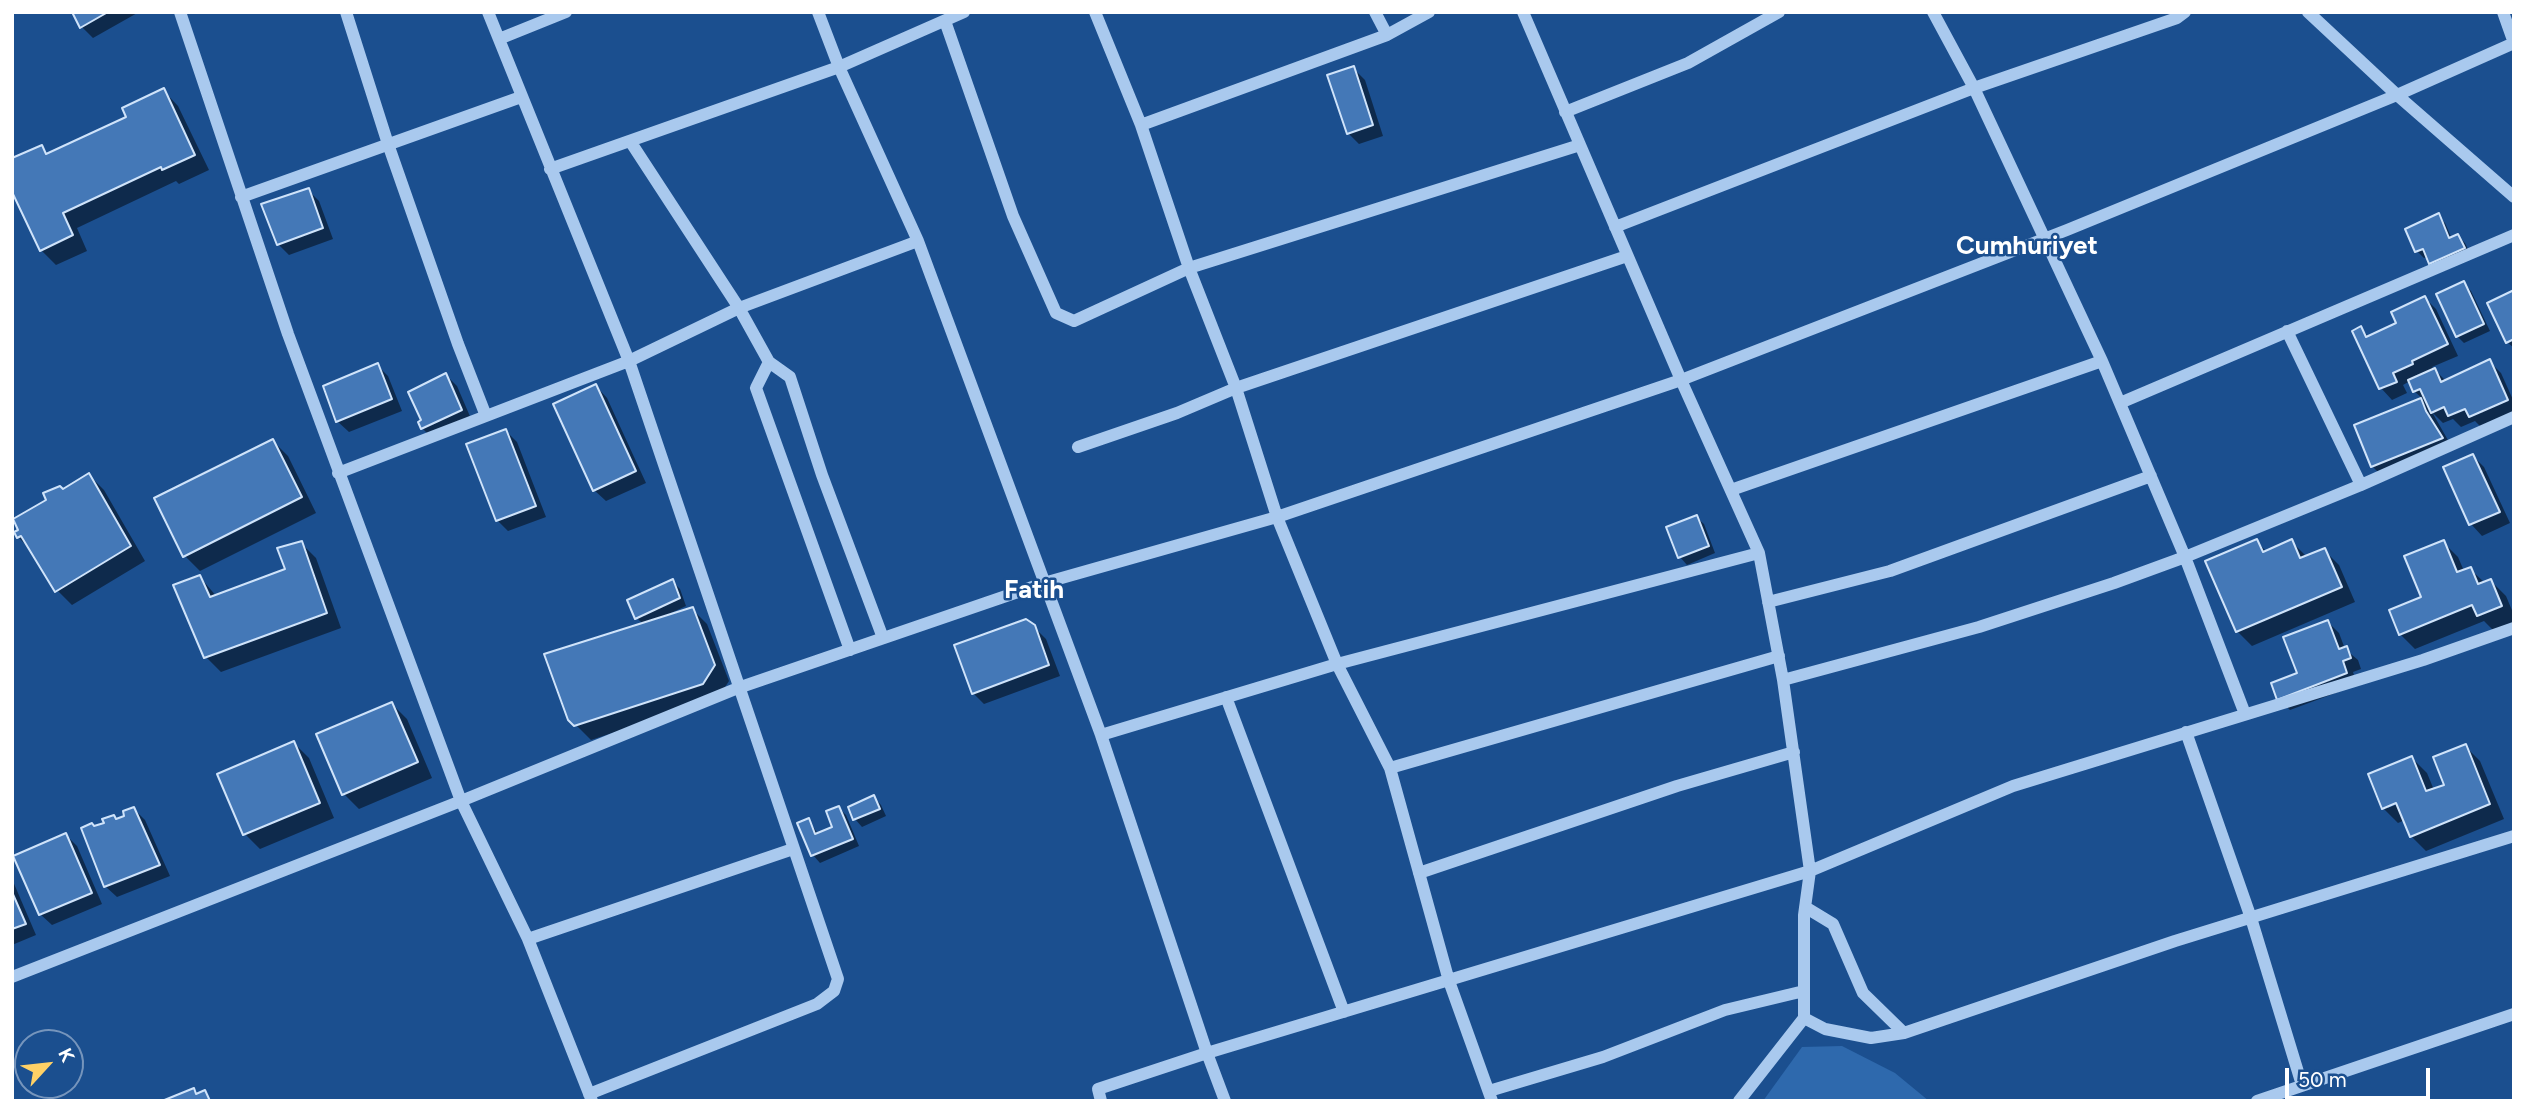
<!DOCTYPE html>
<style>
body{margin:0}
#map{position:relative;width:2526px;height:1113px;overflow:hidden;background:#1b4f8f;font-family:Figtree,sans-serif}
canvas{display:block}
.frame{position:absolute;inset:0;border:14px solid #fff;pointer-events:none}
.north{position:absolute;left:14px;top:1029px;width:70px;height:70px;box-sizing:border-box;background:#1b4f8f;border:2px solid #7695bc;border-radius:50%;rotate:63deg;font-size:19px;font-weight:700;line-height:28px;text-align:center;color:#fff}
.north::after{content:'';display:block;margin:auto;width:24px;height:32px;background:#ffd166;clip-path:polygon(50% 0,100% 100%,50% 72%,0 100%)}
.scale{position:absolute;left:2285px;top:1068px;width:145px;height:32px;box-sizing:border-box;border:4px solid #fff;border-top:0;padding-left:9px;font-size:21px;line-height:24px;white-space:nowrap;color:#fff;-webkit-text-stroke:5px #1b4f8f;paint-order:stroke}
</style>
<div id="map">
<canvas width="2526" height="1113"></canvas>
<div class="frame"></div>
<div class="north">K</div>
<div class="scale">50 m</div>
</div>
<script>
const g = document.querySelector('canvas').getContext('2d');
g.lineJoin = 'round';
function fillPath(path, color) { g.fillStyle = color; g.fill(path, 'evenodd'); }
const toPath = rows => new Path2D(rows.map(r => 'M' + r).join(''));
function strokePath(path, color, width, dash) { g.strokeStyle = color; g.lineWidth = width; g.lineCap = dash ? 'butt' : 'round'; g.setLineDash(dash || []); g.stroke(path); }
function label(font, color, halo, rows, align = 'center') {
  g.font = font + ' Figtree,sans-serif'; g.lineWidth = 5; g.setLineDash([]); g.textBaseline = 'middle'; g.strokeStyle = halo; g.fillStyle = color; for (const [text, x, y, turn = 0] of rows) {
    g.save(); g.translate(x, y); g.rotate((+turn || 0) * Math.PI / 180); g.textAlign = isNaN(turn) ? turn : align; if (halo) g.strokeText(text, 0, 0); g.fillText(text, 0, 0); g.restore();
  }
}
fillPath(toPath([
 [1842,1046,1895,1073,1929,1101,1763,1101,1802,1047]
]), '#2e69ad');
fillPath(toPath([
 [74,12,139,12,93,38,82,27],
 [1353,68,1365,80,1383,136,1359,144,1348,133],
 [163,90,178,106,209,170,179,184,176,181,77,228,87,251,56,265,41,250,41,147,49,155,128,118],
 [308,190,319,201,333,239,289,255,278,244],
 [2438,216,2445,223,2452,239,2458,236,2465,243,2471,255,2438,270,2428,257,2424,258,2417,251],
 [2463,283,2471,291,2490,331,2464,343,2457,336],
 [2514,292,2514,348,2507,342],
 [2425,298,2436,309,2458,356,2432,367,2446,381,2489,361,2501,373,2514,402,2514,413,2481,427,2475,421,2461,427,2453,419,2443,423,2432,412,2453,449,2383,477,2372,466,2356,426,2423,399,2414,391,2410,381,2403,385,2407,393,2392,400,2381,388,2354,332,2361,329,2369,337,2398,323],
 [377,365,388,376,402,411,349,432,337,421],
 [446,375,457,386,472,421,433,439,422,428],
 [596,386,607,398,646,483,606,501,594,490],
 [506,431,517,442,546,517,508,531,497,520],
 [273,441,288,456,316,513,200,571,185,556],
 [2473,456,2484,467,2510,523,2482,536,2471,524,2445,468],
 [89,475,104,490,145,561,72,605,57,590,34,553,18,537,49,500],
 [1696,517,1704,524,1715,553,1687,565,1680,557],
 [2256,541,2267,552,2292,542,2307,557,2324,550,2339,565,2355,602,2252,646,2237,631],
 [2443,542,2458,557,2464,571,2470,569,2485,583,2491,581,2506,596,2514,615,2514,622,2493,630,2484,621,2415,649,2400,634,2423,598],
 [301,543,316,558,341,628,221,672,206,657,200,577,217,597,287,570],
 [672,581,680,589,686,606,671,613,672,615,692,609,707,624,729,681,718,698,591,740,570,719,643,624,637,618],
 [2328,622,2339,633,2345,649,2358,660,2361,669,2353,672,2357,685,2290,710,2279,699,2299,674],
 [1034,627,1046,639,1060,676,984,704,973,693],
 [392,704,407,719,432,778,359,809,344,794],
 [294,743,309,758,334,818,260,849,245,834],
 [2465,746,2480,761,2504,819,2426,851,2411,836,2405,820,2398,823,2383,808,2412,758,2427,773,2434,790,2446,786],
 [2405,801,2388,808,2388,804],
 [874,797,881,805,886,816,862,827,855,819,850,808],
 [839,808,846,815,859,846,820,863,813,855,800,824,808,820,819,835,835,828],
 [134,809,145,820,170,876,117,897,105,886,94,828,126,817],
 [66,835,77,846,102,904,52,925,40,914],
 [12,879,36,935,12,945]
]), '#0007');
const building = toPath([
 [72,12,108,12,80,28,72,12],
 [1354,66,1373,125,1347,134,1327,75,1354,66],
 [164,88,195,155,162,170,161,167,63,213,73,235,40,251,12,192,12,158,42,145,46,154,126,117,122,108,164,88],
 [309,188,323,228,277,245,261,204,309,188],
 [2439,213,2449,238,2458,234,2465,248,2429,264,2423,249,2415,252,2405,229,2439,213],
 [2464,281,2484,324,2456,337,2436,294,2464,281],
 [2514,290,2514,339,2506,343,2487,303,2514,290],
 [2425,296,2448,344,2412,361,2413,364,2393,373,2397,382,2379,389,2352,331,2361,326,2366,337,2396,323,2391,312,2425,296],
 [2490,359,2508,400,2469,417,2465,409,2448,416,2444,407,2431,413,2420,389,2413,392,2408,380,2435,368,2441,382,2490,359],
 [378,363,392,399,336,422,323,386,378,363],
 [446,373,462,410,421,429,418,422,421,420,408,392,446,373],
 [596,384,636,471,593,491,553,404,596,384],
 [2421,398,2426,411,2443,438,2371,467,2354,425,2421,398],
 [506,429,536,506,496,521,466,444,506,429],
 [273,439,302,497,183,557,154,498,273,439],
 [2473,454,2500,512,2469,525,2443,467,2473,454],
 [89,473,131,546,55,592,21,536,17,538,14,532,18,530,13,519,46,500,43,493,60,486,63,489,89,473],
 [1697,515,1709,546,1678,558,1666,527,1697,515],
 [2257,539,2263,552,2292,539,2300,558,2325,548,2342,587,2236,632,2205,561,2257,539],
 [2444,540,2457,572,2471,567,2478,584,2491,579,2502,606,2477,616,2472,605,2399,635,2389,610,2421,597,2404,556,2444,540],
 [302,541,327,613,204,658,173,585,200,575,210,597,285,569,277,548,302,541],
 [673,579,680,598,635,619,627,600,673,579],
 [693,607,715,665,703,684,574,726,568,720,544,654,693,607],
 [1026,619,1035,625,1049,665,972,694,954,645,1026,619],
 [2328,620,2339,649,2347,646,2351,658,2343,661,2347,673,2277,700,2271,683,2297,673,2283,637,2328,620],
 [392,702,418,762,342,795,316,734,392,702],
 [294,741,320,803,243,835,217,774,294,741],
 [2466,744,2490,804,2410,837,2396,803,2382,809,2368,774,2412,756,2426,791,2444,785,2433,757,2466,744],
 [874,795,880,809,853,820,848,807,874,795],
 [839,806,853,839,811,856,797,823,809,818,815,834,832,827,826,811,839,806],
 [134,807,160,865,104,887,81,828,92,823,94,826,104,823,102,819,114,815,116,819,124,816,123,811,134,807],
 [66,833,92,893,39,915,13,856,66,833],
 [12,892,26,924,12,929,12,892],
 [194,1088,196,1094,205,1090,210,1101,162,1101,194,1088]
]);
fillPath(building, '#4478b7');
strokePath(building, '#cfe3fa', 2);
strokePath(toPath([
 [180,12,288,334,461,801,528,939,592,1101],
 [346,12,388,144,458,344,486,416],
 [488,12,629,361,838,979,834,991,817,1004,589,1094],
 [818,12,839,67,918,241,1101,735,1207,1053,1225,1101],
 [1095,12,1141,125,1189,268,1236,388,1277,517,1337,664,1390,768,1449,981,1492,1101],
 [1375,12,1387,35],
 [1523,12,1681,380,1759,553,1783,680,1810,871,1804,915,1804,1018,1825,1029,1871,1038,1904,1033,2175,941,2514,836],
 [1933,12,1974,88,2102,361,2185,557,2245,714],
 [2308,12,2397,95,2514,197],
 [2503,12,2514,43],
 [945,21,1013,216,1056,313,1074,321,1189,268,1580,145],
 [499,39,566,12],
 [1565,112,1688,63,1779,12],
 [1141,125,1387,35,1429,12],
 [630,141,739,308,769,362,756,388,850,650],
 [550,169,839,67,964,12],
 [241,197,521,97],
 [1615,227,1974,88,2177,18,2185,12],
 [2287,331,2361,485],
 [769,362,790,377,822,475,883,638],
 [2120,403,2514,235],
 [1078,447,1177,413,1236,388,1627,256],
 [338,473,629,361,739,308,918,241],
 [1731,490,2102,361],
 [1768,602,1890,571,2151,476],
 [1783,680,1979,627,2114,583,2185,557,2361,485,2514,417],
 [1226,697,1344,1012],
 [2186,732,2251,918,2302,1085],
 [1101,735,1337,664,1759,553],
 [1390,768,1779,656],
 [1419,873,1677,786,1794,752],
 [1805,907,1833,924,1863,993,1904,1033],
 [528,939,793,849],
 [12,977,461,801,738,688,1044,583,1277,517,1681,380,2067,230,2397,95,2514,43],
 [1489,1091,1603,1057,1725,1010,1804,991],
 [1101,1101,1098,1089,1207,1053,1810,871,2013,786,2423,660,2514,628],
 [1739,1101,1804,1018],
 [2257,1101,2514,1014]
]), '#a9c9ee', 12);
label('bold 26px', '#fff', '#1b4f8f', [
 ["Cumhuriyet",2027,246],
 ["Fatih",1034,590]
]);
</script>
